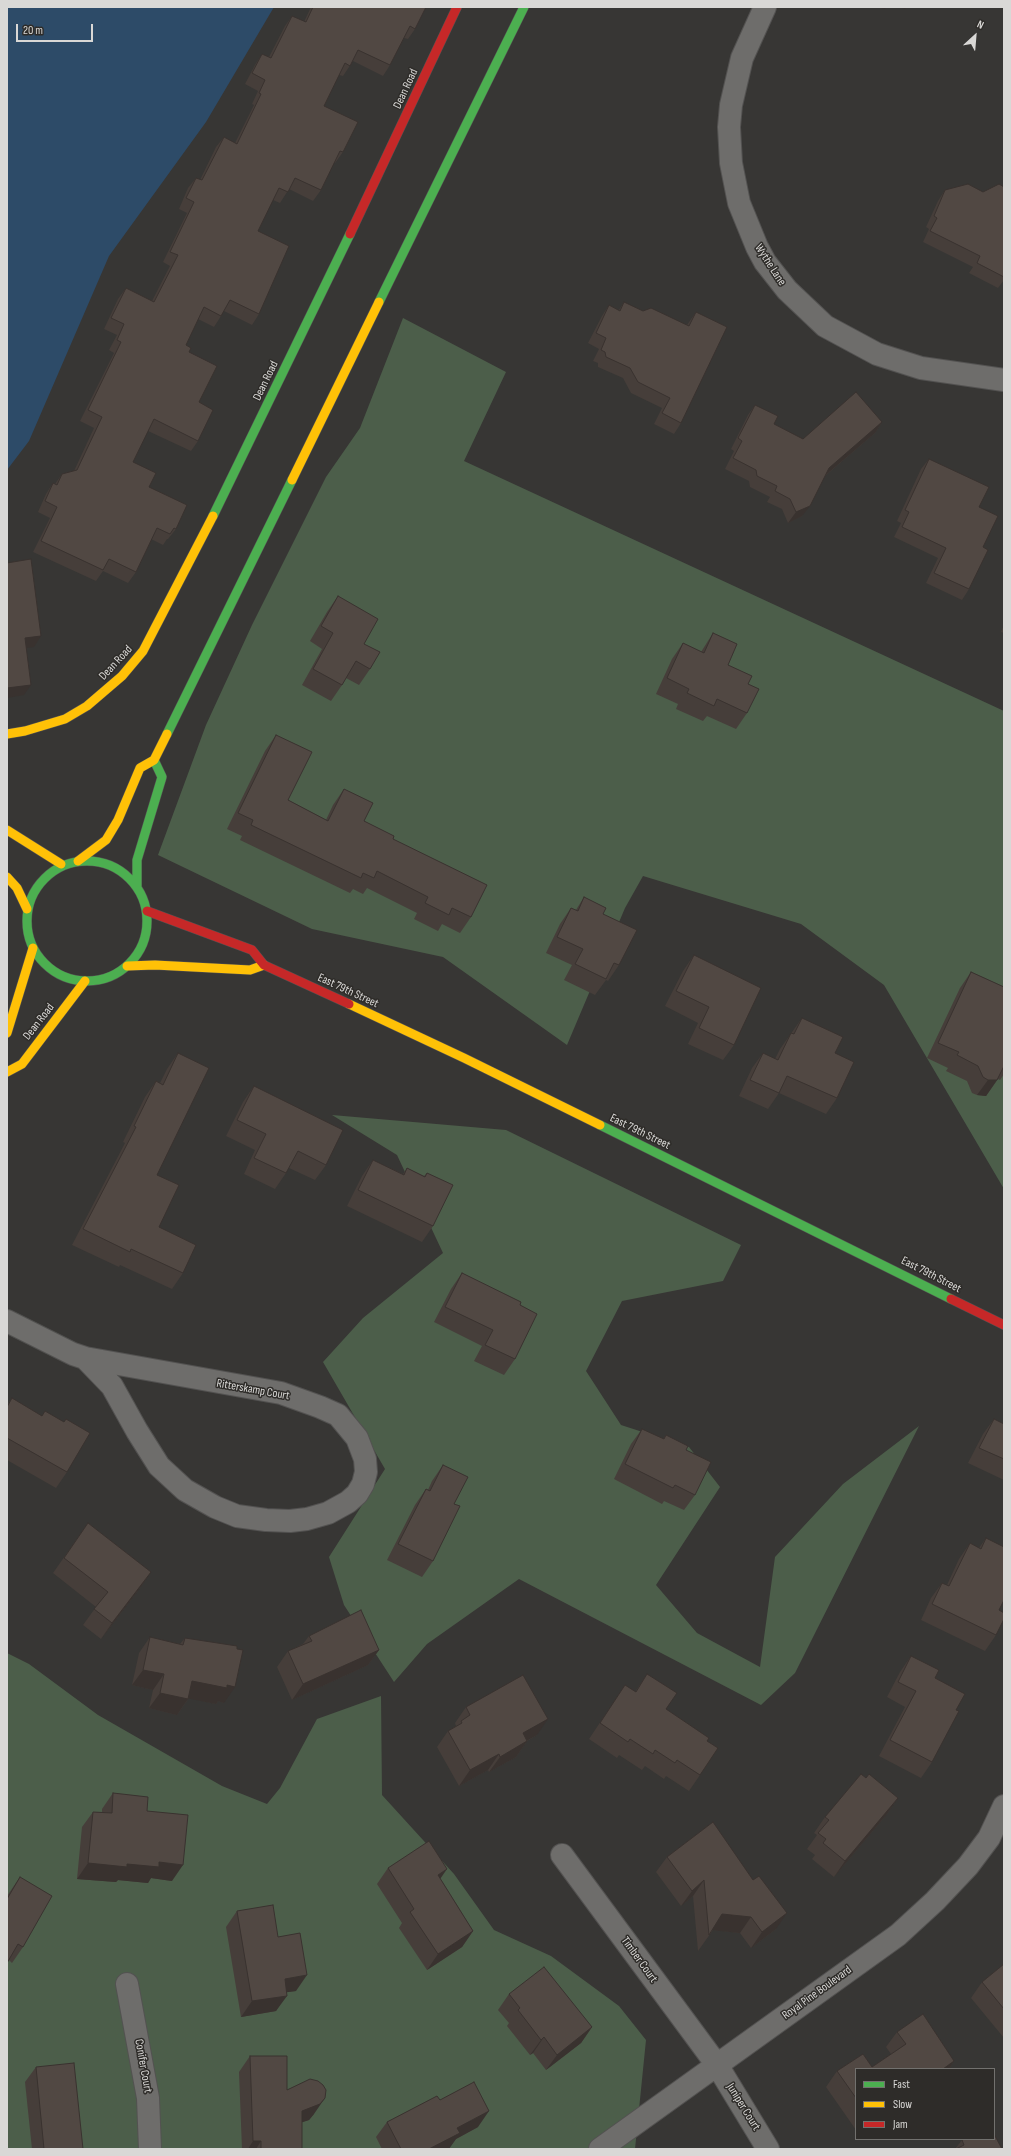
<!DOCTYPE html>
<style>
body{margin:0}
#map{position:relative;width:1011px;height:2156px;overflow:hidden;background:#373634;font-family:"Sofia Sans Condensed",sans-serif}
canvas{display:block}
.frame{position:absolute;inset:0;border:8px solid #d9d8d6;pointer-events:none}
.legend{position:absolute;left:855px;top:2068px;width:140px;height:72px;box-sizing:border-box;background:#2e2c29;border:1px solid #72716e;margin:0;padding:5px 7px;list-style:none;font-size:12px;color:#d9d8d6}
.legend li{display:flex;align-items:center;gap:8px;height:20px}
.legend b{width:20px;border:1px solid #72716e}
.north{position:absolute;left:955px;top:16px;width:40px;height:40px;-webkit-text-stroke:3px #2e2c29;paint-order:stroke;rotate:26deg;font-size:11px;font-weight:700;line-height:16px;text-align:center;color:#d9d8d6}
.north::after{content:'';display:block;margin:auto;width:14px;height:18px;background:#d9d8d6;clip-path:polygon(50% 0,100% 100%,50% 72%,0 100%)}
.scale{position:absolute;left:16px;top:24px;width:77px;height:18px;box-sizing:border-box;border:2px solid #d9d8d6;border-top:0;padding-left:5px;font-size:12px;line-height:14px;white-space:nowrap;color:#d9d8d6;-webkit-text-stroke:3px #2e2c29;paint-order:stroke}
</style>
<div id="map">
<canvas width="1011" height="2156"></canvas>
<div class="frame"></div>
<ul class="legend">
<li><b style="height:5px;background:#4caf50"></b>Fast</li>
<li><b style="height:5px;background:#ffc107"></b>Slow</li>
<li><b style="height:5px;background:#c62828"></b>Jam</li>
</ul>
<div class="north">N</div>
<div class="scale">20 m</div>
</div>
<script>
const g = document.querySelector('canvas').getContext('2d');
g.lineJoin = 'round';
function fillPath(path, color) { g.fillStyle = color; g.fill(path, 'evenodd'); }
const toPath = rows => new Path2D(rows.map(r => 'M' + r).join(''));
function strokePath(path, color, width, dash) { g.strokeStyle = color; g.lineWidth = width; g.lineCap = dash ? 'butt' : 'round'; g.setLineDash(dash || []); g.stroke(path); }
function label(font, color, halo, rows, align = 'center') {
  g.font = font + ' "Sofia Sans Condensed",sans-serif'; g.lineWidth = 3; g.setLineDash([]); g.textBaseline = 'middle'; g.strokeStyle = halo; g.fillStyle = color; for (const [text, x, y, turn = 0] of rows) {
    g.save(); g.translate(x, y); g.rotate((+turn || 0) * Math.PI / 180); g.textAlign = isNaN(turn) ? turn : align; if (halo) g.strokeText(text, 0, 0); g.fillText(text, 0, 0); g.restore();
  }
}
fillPath(toPath([
 [403,318,506,372,464,461,1004,711,1004,1189,884,985,801,924,643,876,625,908,567,1045,443,957,312,929,158,855,206,725,252,625,326,477,360,428],
 [332,1115,506,1130,741,1245,723,1281,622,1301,586,1371,621,1425,689,1447,720,1487,656,1585,697,1633,760,1667,775,1557,843,1484,919,1426,795,1673,761,1705,519,1579,427,1644,394,1682,344,1605,329,1557,385,1469,323,1362,363,1318,443,1253,397,1155],
 [7,1653,29,1664,98,1715,222,1786,267,1804,280,1788,317,1719,381,1696,382,1795,454,1874,494,1930,551,1956,619,2006,646,2040,635,2149,7,2149]
]), '#4c5e4a');
fillPath(toPath([
 [7,7,274,7,206,122,109,256,29,441,7,470]
]), '#2d4b68');
const street = toPath([
 [765,7,742,58,731,105,729,127,731,163,739,203,757,247,765,262,787,290,825,326,877,354,921,368,1004,380],
 [7,1321,73,1354,85,1358],
 [85,1358,281,1393,320,1407,338,1415,357,1438,365,1459,366,1472,363,1484,357,1494,348,1502,328,1513,307,1519,290,1521,266,1520,237,1516,215,1507,185,1490,159,1466,137,1431,112,1386,85,1358],
 [562,1855,717,2065,768,2149],
 [127,1984,148,2098,150,2149],
 [600,2149,898,1935,935,1901,968,1866,989,1838,1004,1806]
]);
const fast = toPath([
 [379,302,524,7],
 [213,516,350,234],
 [167,734,292,480],
 '27 921a60 60 0 1 1 120 0a60 60 0 1 1-120 0Z',
 [137,887,137,860,162,777,154,760],
 [600,1125,951,1299]
]);
const slow = toPath([
 [292,480,379,302],
 [7,734,25,731,65,719,87,706,122,676,143,651,213,516],
 [7,830,61,864],
 [78,861,106,840,118,820,140,768,154,760,167,734],
 [7,877,17,888,27,909],
 [127,966,155,965,250,970,264,965],
 [349,1004,464,1058,600,1125],
 [7,1033,33,948],
 [7,1072,22,1064,85,981]
]);
const jam = toPath([
 [350,234,457,7],
 [147,911,252,950,264,965,349,1004],
 [951,1299,1004,1325]
]);
strokePath(street, '#535251', 24);
strokePath(fast, '#535251', 10);
strokePath(slow, '#535251', 10);
strokePath(jam, '#535251', 10);
strokePath(street, '#6e6d6b', 22);
strokePath(fast, '#4caf50', 9);
strokePath(slow, '#ffc107', 9);
strokePath(jam, '#c62828', 9);
fillPath(toPath([
 [311,7,426,7,415,29,408,39,404,38,390,65,383,76,353,61,343,76,339,75,324,106,343,152,335,163,334,163,321,190,313,201,289,189,280,203,273,200,258,231,259,314,252,325,224,311,221,316,214,327,198,319,186,345,189,352,199,402,198,441,191,451,148,431,133,462,176,529,168,539,167,539,163,545,151,539,136,572,128,583,103,571,96,581,33,552,50,518,38,512,46,494,53,483,55,484,62,474,74,471,94,428,80,421,114,353,109,350,117,335,104,329,118,299,126,288,152,301,170,266,163,262,187,213,179,209,188,188,196,178,200,180,216,147,224,137,235,143,254,105,252,104,258,91,245,84,255,65,262,54,269,57,285,26,292,16,304,22],
 [1004,187,1004,280,998,288,969,273,973,267,923,242,929,229,926,227,938,201,945,190,983,192],
 [624,302,643,311,687,325,696,312,681,423,674,434,654,424,662,408,631,393,623,378,598,367,598,363,593,361,599,349,588,343,602,316,609,305,619,310],
 [755,405,774,424,803,439,882,422,875,433,825,476,802,516,788,523,782,509,767,502,770,497,750,487,749,481,725,469,734,451,731,449,748,415],
 [929,459,979,507,983,547,969,589,962,600,926,583,938,558,894,537,901,523,897,521,921,469],
 [338,596,364,644,370,669,359,685,346,678,342,685,331,701,302,685,322,649,310,641,327,612],
 [1004,625,1004,633,1001,632],
 [713,633,728,665,748,684,747,713,736,729,707,716,703,721,676,709,678,704,656,694,672,659,683,643,701,652],
 [276,735,288,800,326,820,333,805,344,789,364,821,393,839,471,917,460,933,442,924,438,931,414,919,417,913,367,888,363,894,353,889,350,893,240,840,242,836,227,829,265,751],
 [584,897,603,914,619,965,608,981,606,980,595,995,564,980,572,965,546,953,560,924,571,908,576,910],
 [694,955,734,1045,723,1060,688,1044,698,1023,665,1006,683,971],
 [971,972,1004,987,1004,1074,1000,1080,998,1079,986,1096,977,1095,972,1093,967,1081,946,1071,948,1068,927,1058,960,988],
 [802,1018,835,1053,837,1098,826,1114,779,1093,768,1109,739,1096,752,1068,763,1053,775,1059,780,1049],
 [178,1053,157,1175,159,1227,183,1273,172,1289,120,1265,119,1267,72,1245,125,1143,123,1142,145,1097,156,1081,160,1083,167,1069],
 [254,1086,326,1165,315,1180,289,1168,286,1173,275,1189,244,1174,255,1150,226,1136,243,1102],
 [373,1160,403,1174,407,1168,424,1176,427,1173,433,1226,422,1242,347,1206,362,1176],
 [462,1273,520,1305,515,1359,504,1375,474,1361,482,1346,434,1322,451,1289],
 [12,1398,42,1416,45,1411,67,1472,56,1488,7,1460,7,1405],
 [994,1419,1004,1424,1004,1480,968,1463,983,1434],
 [642,1429,663,1439,666,1435,686,1450,695,1495,684,1510,664,1501,662,1504,614,1479,631,1444],
 [443,1465,454,1504,433,1561,422,1577,387,1560,415,1505,426,1489,428,1490,432,1481],
 [88,1523,151,1572,140,1588,101,1639,83,1625,96,1607,53,1573],
 [986,1538,999,1610,996,1635,985,1651,921,1620,931,1598,942,1583,947,1585,959,1559,970,1543,979,1548],
 [309,1636,379,1650,368,1665,292,1700,277,1667,288,1651,303,1644],
 [150,1637,180,1644,185,1638,224,1703,218,1701,216,1704,189,1698,177,1715,149,1708,153,1690,132,1685,139,1653],
 [911,1656,935,1678,956,1710,932,1762,921,1778,879,1756,905,1707,887,1697,900,1672],
 [647,1674,666,1709,707,1741,700,1775,689,1791,666,1776,664,1779,645,1766,642,1770,619,1755,617,1758,589,1739,625,1685,635,1692],
 [466,1707,537,1735,527,1741,516,1757,489,1772,488,1770,459,1786,437,1747,448,1731,456,1726,455,1723],
 [866,1778,898,1798,887,1814,834,1877,812,1859,815,1855,807,1849,817,1835,814,1833,825,1817],
 [113,1793,147,1811,172,1881,151,1878,148,1883,118,1880,116,1882,77,1879,82,1827,93,1812,102,1812,102,1809],
 [713,1822,776,1929,751,1948,740,1933,713,1930,698,1951,693,1896,681,1906,656,1872,667,1857],
 [388,1868,440,1878,473,1931,462,1947,427,1970,399,1928,402,1923,377,1884],
 [20,1877,23,1947,12,1963,9,1960,7,1963,7,1896],
 [237,1911,278,1937,296,1991,287,1992,276,2011,241,2017,226,1927],
 [1004,1964,1004,2038,971,1998,982,1982],
 [509,1994,592,2027,581,2043,546,2070,533,2053,530,2055,507,2026,509,2023,498,2010],
 [923,2014,954,2061,949,2069,856,2069,856,2130,826,2087,837,2071,863,2054,872,2067,891,2054,886,2047,897,2032],
 [250,2056,314,2114,309,2120,302,2122,302,2149,242,2149,239,2072],
 [36,2067,83,2149,32,2149,25,2082],
 [440,2100,478,2127,456,2139,448,2149,382,2149,376,2137,387,2122],
 [962,2140,1002,2149,955,2149]
]), '#463e3a');
fillPath(toPath([
 [877,7,887,7,885,9],
 [900,7,907,7,905,9],
 [882,422,875,433,821,479,829,468],
 [810,506,802,516,788,523,796,512],
 [41,636,34,647,17,649,25,638],
 [31,685,24,695,7,698,7,688],
 [988,1080,997,1080,986,1096,977,1095],
 [151,1572,140,1588,101,1639,112,1623],
 [379,1650,368,1665,292,1700,303,1684],
 [143,1670,164,1674,153,1690,132,1685],
 [192,1681,227,1685,235,1687,224,1703,218,1701,216,1704,181,1697],
 [160,1693,188,1699,177,1715,149,1708],
 [548,1719,537,1735,512,1749,523,1733],
 [527,1741,516,1757,489,1772,500,1757],
 [499,1754,488,1770,459,1786,470,1770],
 [898,1798,887,1814,834,1877,845,1861],
 [159,1862,183,1865,172,1881,151,1878,148,1883,118,1880,116,1882,77,1879,88,1863,127,1864],
 [447,1869,436,1885,438,1875],
 [704,1880,693,1896,681,1906,692,1891],
 [787,1913,776,1929,751,1948,762,1932],
 [722,1914,751,1917,740,1933,711,1930],
 [473,1931,462,1947,427,1970,438,1954],
 [307,1975,296,1991,274,1994,285,1979],
 [287,1996,276,2011,241,2017,252,2001],
 [592,2027,581,2043,546,2070,557,2055],
 [544,2037,533,2053,530,2055,541,2040],
 [954,2061,949,2069,943,2069],
 [325,2098,314,2114,309,2120,291,2126,302,2111],
 [489,2111,478,2127,456,2139,449,2149,429,2149,457,2128],
 [253,2141,261,2141,256,2149,248,2149]
]), '#39322f');
const building = toPath([
 [313,7,426,7,415,29,410,26,390,65,358,50,350,66,345,63,324,106,358,122,343,152,340,151,321,190,295,178,288,192,279,188,258,231,289,246,259,314,230,300,221,316,204,307,186,345,191,348,189,352,217,366,199,402,213,410,198,441,154,419,133,462,156,473,149,487,187,505,176,529,174,528,170,534,157,528,136,572,109,559,103,570,41,541,57,507,45,501,53,483,57,485,62,474,77,470,102,417,88,410,121,342,117,340,124,324,111,318,126,288,154,302,178,255,170,252,194,202,186,198,196,178,202,180,224,137,237,144,261,94,259,93,265,80,252,73,262,54,271,58,292,16,306,22,313,7],
 [968,184,983,192,999,184,1004,187,1004,277,977,263,980,256,930,231,937,218,934,216,945,190,968,184],
 [624,302,643,311,651,308,689,326,696,312,727,327,681,423,662,413,670,398,638,382,630,368,606,357,605,352,601,350,606,338,596,333,609,305,620,311,624,302],
 [856,392,882,422,829,468,810,506,796,512,790,499,775,491,777,486,757,476,756,470,733,458,742,441,738,438,755,405,778,416,774,424,803,439,856,392],
 [929,459,989,487,979,507,998,516,983,547,988,550,969,589,934,573,946,548,902,527,909,512,905,510,929,459],
 [31,559,41,636,25,638,31,685,7,688,7,563,31,559],
 [338,596,378,619,364,644,380,652,370,669,356,661,342,685,313,669,333,633,321,626,338,596],
 [713,633,737,644,728,665,752,676,748,684,759,689,747,713,717,699,714,706,687,693,689,689,667,678,683,643,704,653,713,633],
 [276,735,312,752,288,800,328,821,344,789,373,803,364,821,394,836,393,839,487,885,471,917,452,908,449,915,425,903,428,897,377,871,374,878,363,873,361,878,251,825,253,820,238,813,276,735],
 [584,897,606,908,603,914,637,930,619,965,614,963,606,979,575,964,583,949,557,937,571,908,578,911,584,897],
 [694,955,761,988,734,1045,699,1028,709,1007,676,991,694,955],
 [971,972,1004,987,1004,1066,997,1080,988,1080,983,1077,978,1066,957,1055,959,1052,938,1043,971,972],
 [802,1018,843,1037,835,1053,854,1062,837,1098,787,1076,779,1093,750,1080,763,1053,778,1060,791,1033,794,1034,802,1018],
 [178,1053,209,1068,157,1175,179,1185,159,1227,196,1245,183,1273,131,1249,130,1252,83,1229,136,1127,134,1126,156,1081,163,1085,178,1053],
 [254,1086,343,1130,326,1165,298,1151,286,1173,254,1158,266,1134,237,1120,254,1086],
 [373,1160,404,1175,407,1168,425,1177,427,1173,453,1185,433,1226,358,1190,373,1160],
 [462,1273,521,1302,520,1305,537,1314,515,1359,485,1345,493,1330,445,1307,462,1273],
 [12,1398,42,1416,45,1411,64,1422,66,1419,90,1433,67,1472,7,1438,7,1407,12,1398],
 [994,1419,1004,1424,1004,1459,979,1448,994,1419],
 [642,1429,664,1439,666,1435,688,1446,686,1450,711,1462,695,1495,675,1485,673,1488,625,1464,642,1429],
 [443,1465,468,1477,454,1504,460,1506,433,1561,398,1544,426,1489,430,1491,443,1465],
 [88,1523,151,1572,112,1623,94,1609,108,1592,64,1558,88,1523],
 [986,1538,1004,1547,1004,1600,999,1610,1004,1613,1004,1619,996,1635,932,1604,942,1583,949,1586,970,1543,981,1549,986,1538],
 [361,1610,379,1650,303,1684,288,1651,312,1641,309,1636,361,1610],
 [150,1637,183,1645,185,1638,237,1646,237,1649,243,1650,235,1687,227,1685,227,1688,192,1681,188,1699,160,1693,164,1674,143,1670,150,1637],
 [911,1656,939,1670,935,1678,965,1694,956,1710,959,1711,932,1762,890,1740,916,1691,898,1682,911,1656],
 [647,1674,677,1693,666,1709,709,1738,707,1741,718,1748,700,1775,677,1760,675,1763,655,1750,653,1754,630,1739,628,1742,600,1723,625,1685,636,1692,647,1674],
 [523,1675,548,1719,523,1733,527,1741,500,1757,499,1754,470,1770,448,1731,462,1723,461,1721,470,1715,466,1707,523,1675],
 [861,1774,866,1778,869,1774,898,1798,845,1861,823,1843,826,1839,818,1833,829,1820,825,1817,861,1774],
 [113,1793,148,1797,147,1811,188,1815,183,1865,159,1862,159,1867,127,1864,127,1867,88,1863,93,1812,112,1813,113,1793],
 [713,1822,753,1880,759,1876,787,1913,762,1932,751,1917,722,1914,709,1935,704,1880,692,1891,667,1857,713,1822],
 [429,1841,447,1869,438,1875,473,1931,438,1954,410,1912,414,1909,388,1868,429,1841],
 [20,1877,52,1896,23,1947,18,1944,7,1963,7,1899,20,1877],
 [273,1905,278,1937,300,1933,307,1975,285,1979,287,1996,252,2001,237,1911,273,1905],
 [1004,1964,1004,2009,982,1982,1004,1964],
 [544,1967,592,2027,557,2055,544,2037,541,2040,518,2010,520,2008,509,1994,544,1967],
 [923,2014,954,2061,943,2069,856,2069,856,2098,837,2071,863,2054,872,2067,906,2044,897,2032,923,2014],
 [250,2056,287,2056,287,2090,310,2079,318,2081,323,2085,326,2090,325,2098,320,2104,302,2111,302,2149,261,2149,261,2141,253,2141,250,2056],
 [74,2063,83,2149,44,2149,36,2067,74,2063],
 [474,2082,489,2111,457,2128,460,2133,429,2149,401,2149,387,2122,437,2096,440,2100,474,2082],
 [994,2134,1002,2149,956,2149,964,2145,962,2140,964,2139,994,2139,994,2134]
]);
fillPath(building, '#514843');
strokePath(building, '#39322f', 1);
label('12px', '#d9d8d6', '#2e2c29', [
 ["Dean Road",406,89,-65],
 ["Wythe Lane",770,265,57],
 ["Dean Road",266,381,-64],
 ["Dean Road",116,663,-47],
 ["East 79th Street",348,991,25],
 ["Dean Road",39,1022,-52],
 ["East 79th Street",640,1132,26],
 ["East 79th Street",931,1275,27],
 ["Ritterskamp Court",253,1390,10],
 ["Timber Court",639,1960,54],
 ["Royal Pine Boulevard",817,1993,-36],
 ["Conifer Court",143,2066,80],
 ["Juniper Court",743,2107,58]
]);
</script>
